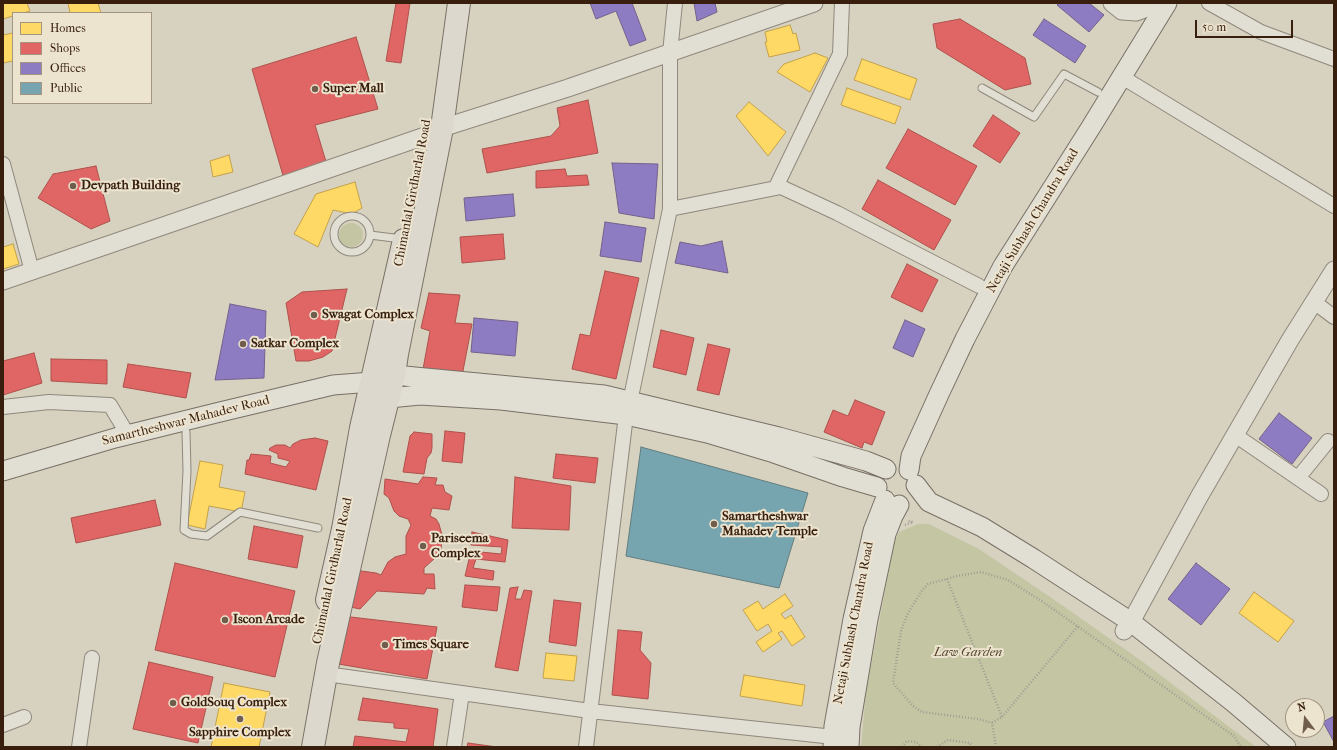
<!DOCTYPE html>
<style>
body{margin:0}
#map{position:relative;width:1337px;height:750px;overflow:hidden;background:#d7d1bf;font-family:"IM FELL French Canon",serif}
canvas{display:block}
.frame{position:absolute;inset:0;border:4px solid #381f0d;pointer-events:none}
.legend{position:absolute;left:12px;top:12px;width:140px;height:92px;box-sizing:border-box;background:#ece4cf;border:1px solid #a49581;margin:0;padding:5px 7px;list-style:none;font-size:12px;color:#381f0d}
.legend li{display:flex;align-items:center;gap:8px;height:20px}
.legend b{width:20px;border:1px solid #a49581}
.north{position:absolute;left:1285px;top:698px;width:40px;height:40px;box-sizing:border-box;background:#ece4cf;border:1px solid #a49581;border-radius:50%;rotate:344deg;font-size:11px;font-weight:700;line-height:16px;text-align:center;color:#381f0d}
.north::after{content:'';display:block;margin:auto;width:14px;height:18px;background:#705d4b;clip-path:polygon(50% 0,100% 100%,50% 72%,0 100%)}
.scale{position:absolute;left:1195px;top:20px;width:98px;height:18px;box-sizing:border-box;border:2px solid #381f0d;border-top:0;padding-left:5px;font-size:12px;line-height:14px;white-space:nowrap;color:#381f0d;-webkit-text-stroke:3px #ece4cf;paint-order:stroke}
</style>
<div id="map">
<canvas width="1337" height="750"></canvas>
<div class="frame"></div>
<ul class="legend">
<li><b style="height:11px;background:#ffd966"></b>Homes</li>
<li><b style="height:11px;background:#e06666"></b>Shops</li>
<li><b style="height:11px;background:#8e7cc3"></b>Offices</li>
<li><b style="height:11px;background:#76a5af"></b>Public</li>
</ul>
<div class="north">N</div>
<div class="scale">50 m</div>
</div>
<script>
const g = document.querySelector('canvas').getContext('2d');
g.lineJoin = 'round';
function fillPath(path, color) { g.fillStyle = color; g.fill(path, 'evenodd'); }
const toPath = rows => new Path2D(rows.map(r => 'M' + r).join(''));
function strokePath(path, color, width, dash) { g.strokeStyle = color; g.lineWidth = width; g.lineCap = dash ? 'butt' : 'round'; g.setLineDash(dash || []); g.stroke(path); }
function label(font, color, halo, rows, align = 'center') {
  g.font = font + ' "IM FELL French Canon",serif'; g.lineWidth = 4; g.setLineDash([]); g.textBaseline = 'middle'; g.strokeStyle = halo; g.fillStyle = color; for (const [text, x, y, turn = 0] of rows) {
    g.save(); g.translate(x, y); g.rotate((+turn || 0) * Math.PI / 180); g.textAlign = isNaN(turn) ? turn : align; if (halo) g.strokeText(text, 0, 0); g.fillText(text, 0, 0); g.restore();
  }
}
fillPath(toPath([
 '339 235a12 12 0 1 1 24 0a12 12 0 1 1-24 0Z',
 [918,524,929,524,979,549,1059,603,1143,662,1256,747,861,747,866,692,894,543,899,532]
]), '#c4c6a3');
const homes = toPath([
 [3,3,27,3,30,11,23,13,13,13,13,16,3,19,3,3],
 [68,3,98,3,101,13,70,13,68,3],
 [790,25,793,34,796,33,800,50,769,57,765,42,767,42,765,32,790,25],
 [13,33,13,61,3,63,3,35,13,33],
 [815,53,828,58,810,92,777,72,784,64,815,53],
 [862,59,917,79,910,100,854,80,862,59],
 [847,88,901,107,895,124,841,105,847,88],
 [749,102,786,132,768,156,736,116,749,102],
 [229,155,233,172,213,177,210,161,229,155],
 [355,182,362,208,352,214,333,210,318,247,294,234,316,194,355,182],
 [13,244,19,264,3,269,3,247,13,244],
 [200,461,223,465,219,487,245,492,241,512,209,506,205,529,187,525,200,461],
 [1254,592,1294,621,1278,642,1239,613,1254,592],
 [785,594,793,606,781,614,785,619,791,615,805,637,792,646,782,631,778,633,782,639,763,652,756,642,772,631,768,624,757,631,743,610,758,601,763,609,785,594],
 [546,653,577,656,574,681,543,678,546,653],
 [744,675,805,685,802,706,740,696,744,675],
 [224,683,270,692,259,747,211,747,224,683]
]);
fillPath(homes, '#ffd966');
strokePath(homes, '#c3a14b', 1);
const shops = toPath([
 [396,3,410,3,401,63,386,61,396,3],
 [960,19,1025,58,1031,84,1005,90,937,48,933,24,960,19],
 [356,37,378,109,315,125,327,165,284,179,252,69,356,37],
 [588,100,598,153,487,173,482,149,551,136,560,126,557,108,588,100],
 [993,115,1020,133,1000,163,973,146,993,115],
 [908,129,977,166,955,205,886,168,908,129],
 [96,166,110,221,91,229,38,198,53,174,96,166],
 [565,169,567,176,587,175,589,185,536,188,536,171,565,169],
 [878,180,951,220,934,250,862,209,878,180],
 [503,234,505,259,462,263,460,237,503,234],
 [907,264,938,280,922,312,891,297,907,264],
 [605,271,639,278,616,379,572,369,580,334,590,336,605,271],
 [347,289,332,351,323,357,309,361,296,361,286,303,302,292,347,289],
 [429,293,460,295,455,323,472,324,462,376,423,369,430,331,421,328,429,293],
 [661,330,694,338,686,375,653,367,661,330],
 [708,344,730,349,719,395,697,390,708,344],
 [34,353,42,383,3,395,3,361,34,353],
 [51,359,107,360,107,384,51,381,51,359],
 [128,364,191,373,186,398,123,387,128,364],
 [855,400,885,412,872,445,864,442,862,448,824,432,833,410,848,416,855,400],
 [445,431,465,433,462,463,442,461,445,431],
 [414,432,432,434,432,448,431,453,427,458,424,474,403,472,410,436,414,432],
 [315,438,328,441,316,490,245,474,247,460,249,460,251,454,271,456,270,463,286,467,290,461,278,458,278,454,269,450,270,448,276,445,285,445,290,448,293,444,301,440,315,438],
 [556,454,598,458,595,483,553,478,556,454],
 [423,477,437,478,435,485,443,485,445,492,452,496,449,510,432,508,430,516,436,519,439,524,442,535,441,549,434,559,424,568,424,574,434,574,435,589,427,588,424,594,377,591,360,609,350,607,354,570,376,573,381,575,388,562,395,557,406,554,406,536,411,525,408,519,399,516,394,511,389,498,384,494,385,479,418,484,423,477],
 [515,477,571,486,569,530,512,528,515,477],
 [155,500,161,525,76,543,71,518,155,500],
 [254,526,303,536,297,568,248,559,254,526],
 [472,532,508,540,505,562,476,559,473,568,494,571,493,580,465,576,471,551,501,554,502,547,471,545,472,532],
 [175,563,295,591,275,677,155,650,175,563],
 [465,585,500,587,497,611,462,607,465,585],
 [518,587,515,599,521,599,524,590,532,591,518,671,495,667,510,588,518,587],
 [554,600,581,603,576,646,549,642,554,600],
 [342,616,437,627,427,679,332,663,342,616],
 [618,630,642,632,640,650,651,663,648,699,612,695,618,630],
 [149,662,213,677,198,743,133,729,149,662],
 [363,698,438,709,433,747,353,747,355,736,406,742,409,729,394,728,394,723,358,720,363,698],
 [468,743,497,747,467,747,468,743]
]);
fillPath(shops, '#e06666');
strokePath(shops, '#ae514b', 1);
const offices = toPath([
 [590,3,632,3,646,40,630,46,616,11,596,19,590,3],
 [694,3,715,3,717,12,697,21,694,3],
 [1059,3,1089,3,1104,15,1089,32,1057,5,1059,3],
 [1044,19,1086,46,1075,63,1033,35,1044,19],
 [612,163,658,164,654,219,619,213,612,163],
 [513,194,515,216,466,221,464,198,513,194],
 [605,222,646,228,641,262,600,256,605,222],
 [722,241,728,273,675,263,680,242,701,246,722,241],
 [230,304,266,311,264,378,215,380,230,304],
 [474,318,518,322,515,356,471,352,474,318],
 [905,320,925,329,913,357,893,348,905,320],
 [1279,413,1312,438,1292,464,1259,439,1279,413],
 [1196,563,1230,589,1201,625,1168,599,1196,563],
 [1334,716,1334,742,1323,722,1334,716]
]);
fillPath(offices, '#8e7cc3');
strokePath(offices, '#74608c', 1);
const public = toPath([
 [641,447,808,493,779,588,626,556,641,447]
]);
fillPath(public, '#76a5af');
strokePath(public, '#637d7e', 1);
const service = toPath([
 [982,88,1034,117,1064,74,1098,92],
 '334 234a18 18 0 1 1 36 0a18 18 0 1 1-36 0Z',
 [370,235,402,239],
 [186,432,187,471,184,530,191,534,207,536,240,512,318,528]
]);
const minor = toPath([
 [1209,3,1261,32,1334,59],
 [1122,77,1334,206],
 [3,164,32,271],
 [776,187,840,54,842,3],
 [670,209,781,187,837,213,979,286],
 [1314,302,1334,317],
 [3,407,49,402,110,405,128,435],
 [1235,435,1321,494],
 [1298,478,1328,441],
 [326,674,590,711,834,737],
 [3,725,24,717],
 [79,747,92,658],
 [454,747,462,693],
 [586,747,626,415,630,402,670,209,670,53,675,3]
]);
const tertiary = toPath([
 [1112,3,1122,11,1136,12,1150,7],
 [442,128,568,88,814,3],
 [3,281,425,136],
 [1124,631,1131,622,1199,497,1290,340,1334,270]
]);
const secondary = toPath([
 [375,396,389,398,420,395,501,400,626,415,707,433,774,453,843,477,877,487],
 [909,470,911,456,940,392,965,339,1003,266,1091,127,1167,3],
 [3,471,115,438,220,412,333,385,372,382,394,375,604,395,779,437,866,461,886,469],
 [916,485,929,502,982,527,1034,559,1131,622,1233,702,1286,747],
 [833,747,834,726,853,619,873,531,885,500],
 [849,747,850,727,868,619,886,534,893,516,899,505]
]);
const primary = toPath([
 [327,600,343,529,361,428,404,240],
 [313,747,328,663,379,435,394,375,397,354,442,128,459,3]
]);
strokePath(service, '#8f887c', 9);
strokePath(minor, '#8f887c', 16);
strokePath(tertiary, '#8f887c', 19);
strokePath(secondary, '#787065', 21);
strokePath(primary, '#787065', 24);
strokePath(toPath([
 [905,525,913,522,908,521],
 [947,579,1002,717,992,723],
 [1002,717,1078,626],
 [902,747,907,741,916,742,922,747],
 [937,747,948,740,970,743,972,747],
 [996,747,992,723,978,719,922,712,913,706,893,683,901,631,908,613,921,592,928,584,957,576,981,572,1008,580,1043,602,1234,736,1241,747]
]), '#a29c94', 2.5, [1, 2]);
strokePath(service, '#e1ded4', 7);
strokePath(minor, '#e1ded4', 14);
strokePath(tertiary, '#e1ded4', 17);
strokePath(secondary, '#e1ded4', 19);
strokePath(primary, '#dcd8cd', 22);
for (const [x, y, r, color] of [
 [315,89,4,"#705d4b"],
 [73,186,4,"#705d4b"],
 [314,315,4,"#705d4b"],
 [243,344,4,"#705d4b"],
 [714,524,4,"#705d4b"],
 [423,546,4,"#705d4b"],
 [225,620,4,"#705d4b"],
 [385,645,4,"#705d4b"],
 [173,703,4,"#705d4b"],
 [240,719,4,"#705d4b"]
]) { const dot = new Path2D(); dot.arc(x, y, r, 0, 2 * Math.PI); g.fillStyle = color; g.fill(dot); strokePath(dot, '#ece4cf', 1.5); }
label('bold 13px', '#381f0d', '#ece4cf', [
 ["Super Mall",323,89],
 ["Devpath Building",81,186],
 ["Swagat Complex",322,315],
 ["Satkar Complex",251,344],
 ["Samartheshwar",722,517],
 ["Mahadev Temple",722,532],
 ["Pariseema",431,539],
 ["Complex",431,554],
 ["Iscon Arcade",233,620],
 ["Times Square",393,645],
 ["GoldSouq Complex",181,703],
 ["Sapphire Complex",240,733,"center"]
], 'left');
label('13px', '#381f0d', '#ece4cf', [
 ["Chimanlal Girdharlal Road",413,193,-79],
 ["Netaji Subhash Chandra Road",1033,221,-59],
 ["Samartheshwar Mahadev Road",186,421,-14],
 ["Chimanlal Girdharlal Road",333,571,-78],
 ["Netaji Subhash Chandra Road",854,623,-79]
]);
label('italic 13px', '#57462d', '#ece4cf', [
 ["Law Garden",968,653]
]);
</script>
